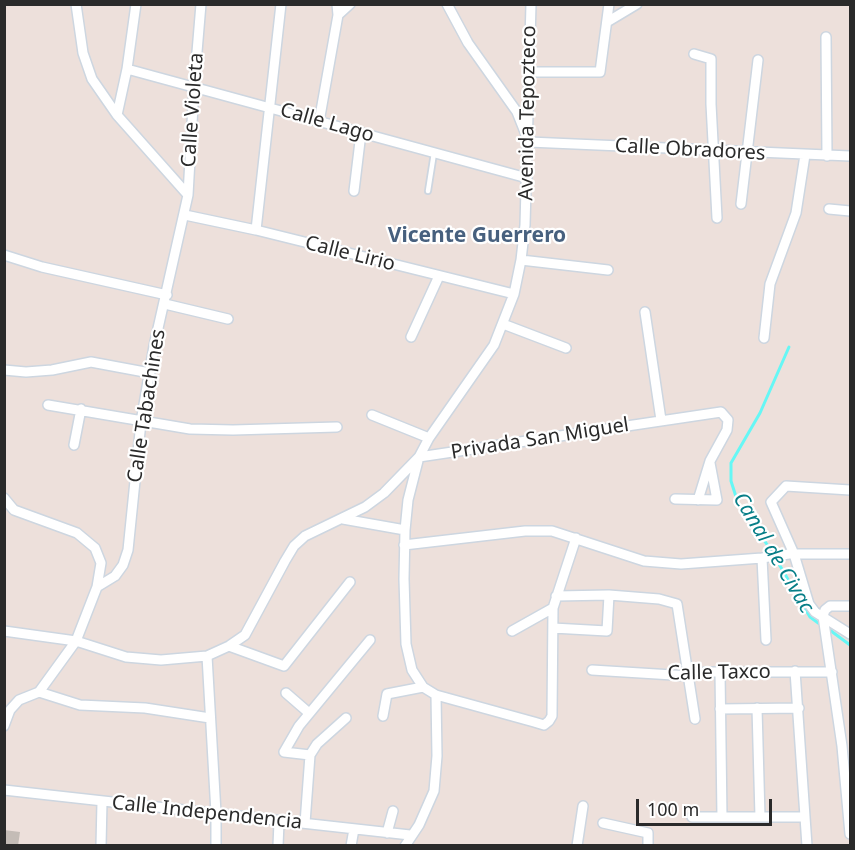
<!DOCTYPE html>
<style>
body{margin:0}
#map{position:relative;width:855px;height:850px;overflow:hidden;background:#ede0db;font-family:"Noto Sans",sans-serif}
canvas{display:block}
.frame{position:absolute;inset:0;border:6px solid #2a2a2a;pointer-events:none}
.scale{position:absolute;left:636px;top:799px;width:136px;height:27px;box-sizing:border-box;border:3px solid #2a2a2a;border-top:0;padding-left:8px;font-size:18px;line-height:21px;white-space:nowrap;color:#2a2a2a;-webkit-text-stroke:4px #fff;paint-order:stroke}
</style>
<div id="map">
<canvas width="855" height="850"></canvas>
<div class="frame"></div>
<div class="scale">100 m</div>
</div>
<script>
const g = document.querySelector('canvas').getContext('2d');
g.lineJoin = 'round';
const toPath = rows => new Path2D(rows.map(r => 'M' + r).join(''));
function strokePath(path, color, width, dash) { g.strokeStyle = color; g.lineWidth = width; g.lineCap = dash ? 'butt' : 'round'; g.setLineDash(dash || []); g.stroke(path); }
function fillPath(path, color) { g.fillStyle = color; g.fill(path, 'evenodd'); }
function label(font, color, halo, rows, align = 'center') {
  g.font = font + ' "Noto Sans",sans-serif'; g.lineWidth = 4.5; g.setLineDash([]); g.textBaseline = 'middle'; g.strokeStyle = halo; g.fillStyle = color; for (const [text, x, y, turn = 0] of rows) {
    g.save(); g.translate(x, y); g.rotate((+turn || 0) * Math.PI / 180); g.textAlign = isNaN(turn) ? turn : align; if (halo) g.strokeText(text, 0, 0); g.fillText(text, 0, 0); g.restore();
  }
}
strokePath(toPath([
 [773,553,738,503,731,481,731,463,760,413,789,347],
 [776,559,810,617,821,625],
 [827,628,850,645]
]), '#66f7f5', 3);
fillPath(toPath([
 [4,830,20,832,18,846,4,846]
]), '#c4bcb6');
const service = toPath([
 [428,191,434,153]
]);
const minor = toPath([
 [76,4,83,53,92,79,117,115,188,195],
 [447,4,468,43,517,112,527,137],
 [338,15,350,4],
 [607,22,637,4],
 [826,37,827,156],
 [694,54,711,59,711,104,717,218],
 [127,69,527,178],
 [529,72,600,72,609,4],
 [117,115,127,69,136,4],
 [319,122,338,15,337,4],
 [529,142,850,156],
 [354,191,361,133],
 [741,204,758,60],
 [829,209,850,211],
 [185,215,256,230,514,294],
 [256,230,281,4],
 [4,255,42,267,167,295],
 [521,260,608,270],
 [165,304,228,319],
 [645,312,661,420],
 [503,324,566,348],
 [411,337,439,276],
 [764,338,770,284,796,213,805,155],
 [4,370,26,372,52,370,91,362,150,373],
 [48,405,190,429,233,430,337,427],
 [372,415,429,438],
 [74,445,81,409],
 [850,490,786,486,771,502,794,554,809,604,815,612,850,634],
 [4,498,14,510,77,533,95,548,101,563,97,587,76,641,39,692,19,700,10,710,4,726],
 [675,499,717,500,710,463],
 [343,519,405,530],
 [576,538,553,608,552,716,549,721,544,725,534,722,436,695,423,687,412,670,406,644,404,579,405,530,408,500,419,457,721,412,728,420,727,430,710,461,698,500],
 [404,545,525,531,552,531,644,561,681,564,762,558,789,554,850,554],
 [762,558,766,640],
 [97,587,115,576,123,565,128,550,141,422,154,346,188,195,194,88,201,4],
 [556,596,609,595,659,599,677,604,695,719],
 [823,616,842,746,850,834],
 [823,616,825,610,830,606,850,606],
 [553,628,607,631,609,595],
 [4,631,76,641,126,657,161,660,207,656,229,646,245,635,285,561,294,546,305,536,365,507,384,493,419,457,429,438,494,345,514,294,521,260,525,225,531,4],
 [512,631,553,608],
 [229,646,284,666,350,582],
 [207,656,216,813,216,846],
 [592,670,689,676,705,672,832,672],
 [795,671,807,846],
 [720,672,722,817],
 [39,692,80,705,145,708,210,718],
 [286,693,309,713],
 [757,708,760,817],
 [720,709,799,708],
 [383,716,387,694,423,687],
 [310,755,284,752,299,726,370,640],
 [4,790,410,835],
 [692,817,805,817],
 [305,823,310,755,317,744,346,718],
 [603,823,648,833,648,846],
 [387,833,393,811],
 [101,846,102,802],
 [278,846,279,822],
 [351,846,354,829],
 [405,846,419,825,434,791,437,756,436,695],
 [577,846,583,806]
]);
strokePath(service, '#cdd6e0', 8);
strokePath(minor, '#cdd6e0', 12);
strokePath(service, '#fff', 4.5);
strokePath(minor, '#fff', 9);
label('20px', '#2a2a2a', '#fff', [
 ["Calle Violeta",193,110,-86],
 ["Avenida Tepozteco",528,113,-89],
 ["Calle Lago",327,123,16],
 ["Calle Obradores",690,150,3],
 ["Calle Lirio",350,254,14],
 ["Calle Tabachines",147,406,-81],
 ["Privada San Miguel",540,439,-9],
 ["Calle Taxco",719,673,-1],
 ["Calle Independencia",207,813,6]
]);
label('bold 21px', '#47607e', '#fff', [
 ["Vicente Guerrero",477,236]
]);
label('italic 21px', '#077e87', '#fff', [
 ["Canal de Civac",773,553,59]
]);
</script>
